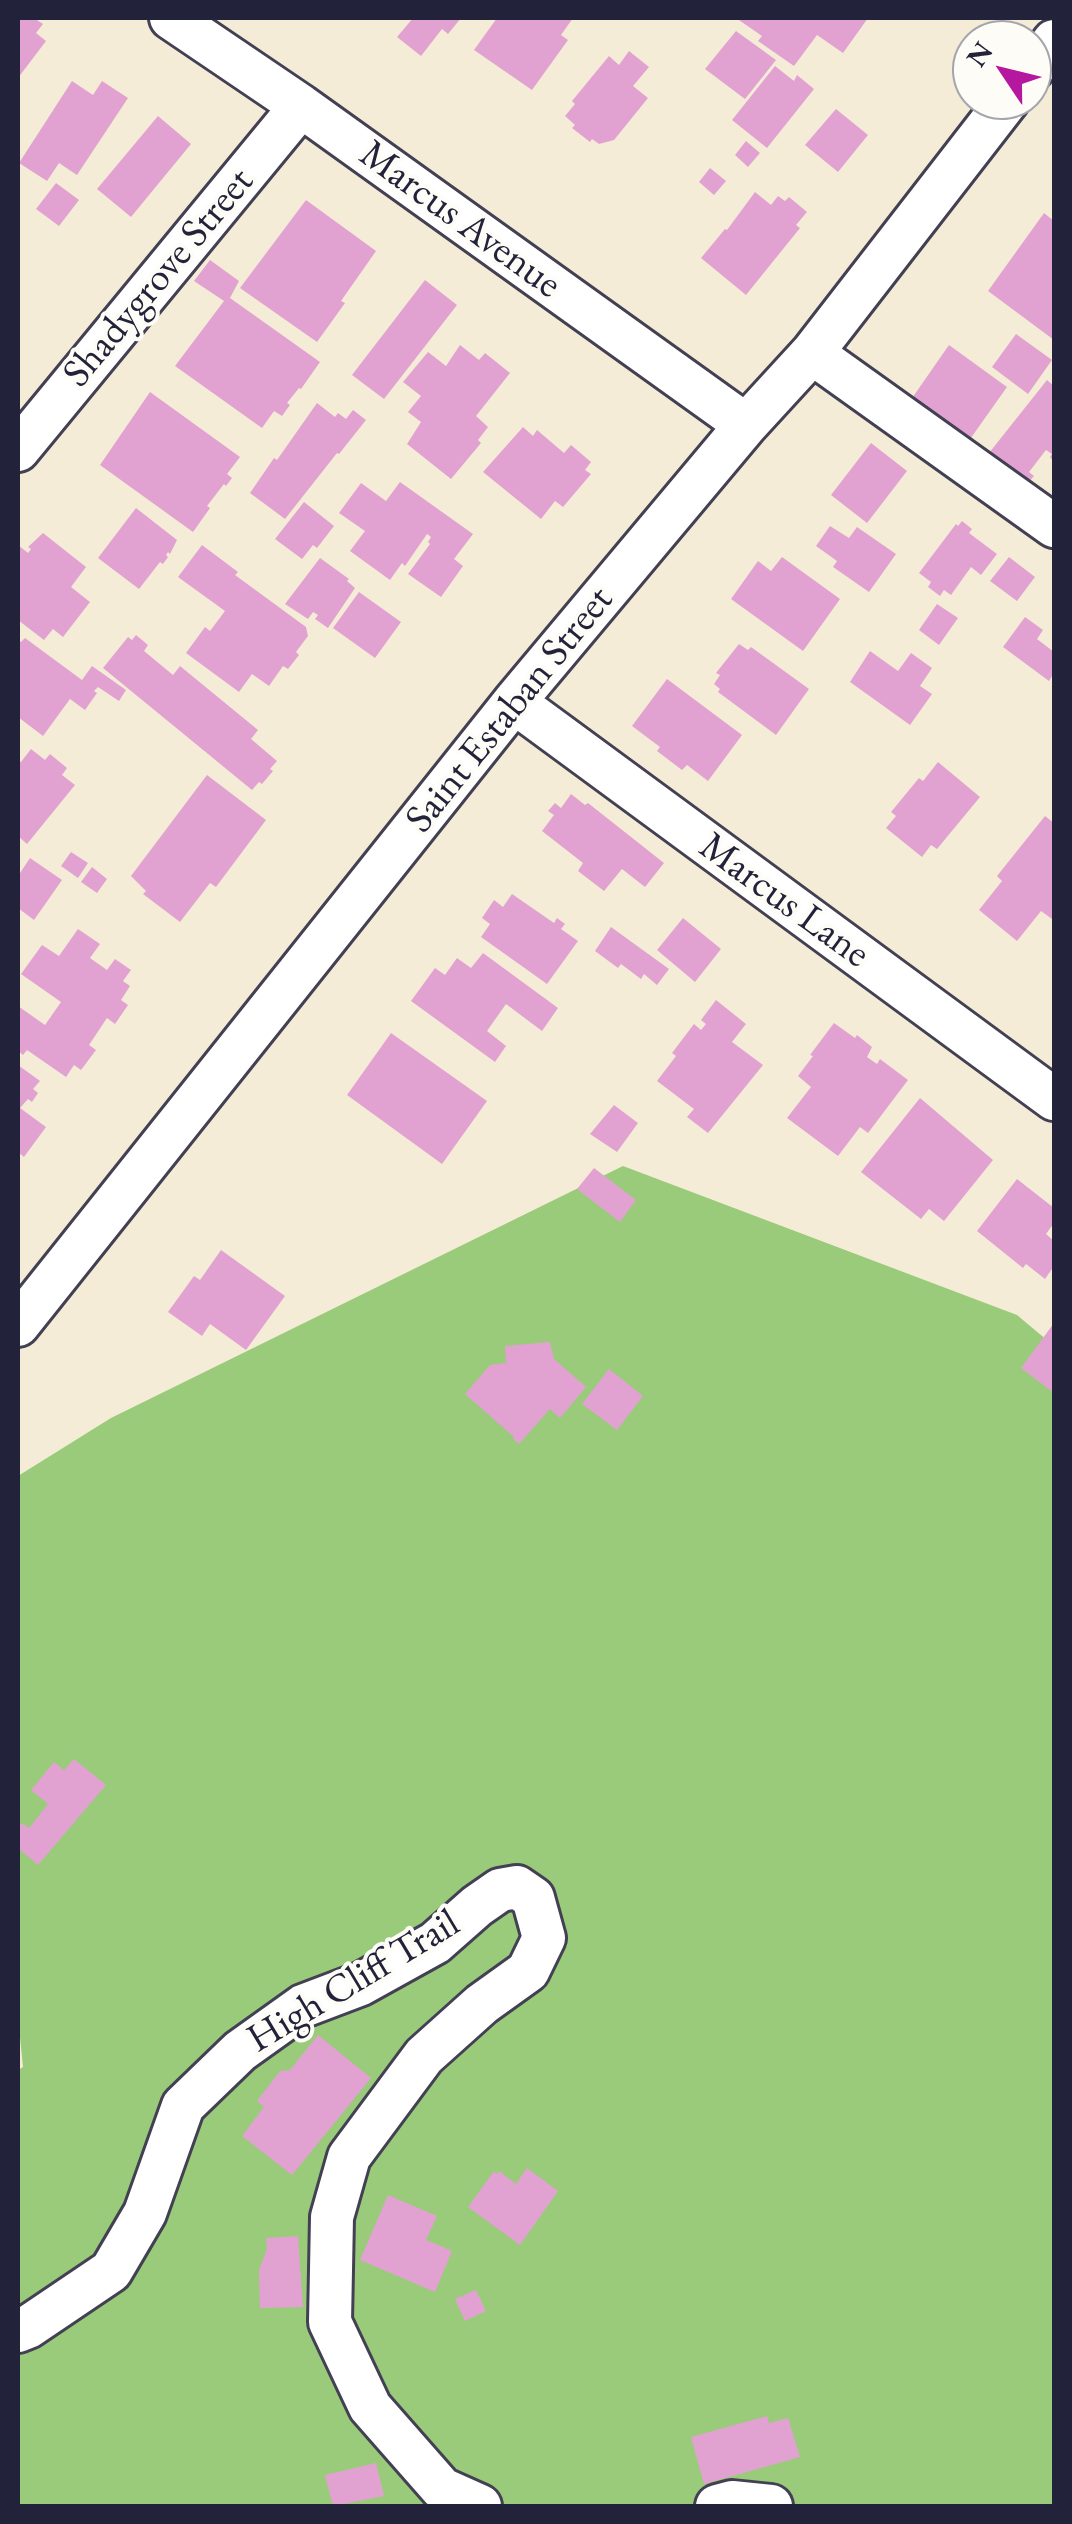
<!DOCTYPE html>
<style>
body{margin:0}
#map{position:relative;width:1072px;height:2524px;overflow:hidden;background:#f4ecd7;font-family:"EB Garamond",serif}
canvas{display:block}
.frame{position:absolute;inset:0;border:20px solid #22223b;pointer-events:none}
.north{position:absolute;left:952px;top:20px;width:100px;height:100px;box-sizing:border-box;background:#fdfcf7;border:2px solid #a5a5ac;border-radius:50%;rotate:305deg;font-size:28px;font-weight:700;line-height:40px;text-align:center;color:#22223b}
.north::after{content:'';display:block;margin:auto;width:35px;height:45px;background:#b5179e;clip-path:polygon(50% 0,100% 100%,50% 72%,0 100%)}
</style>
<div id="map">
<canvas width="1072" height="2524"></canvas>
<div class="frame"></div>
<div class="north">N</div>
</div>
<script>
const g = document.querySelector('canvas').getContext('2d');
g.lineJoin = 'round';
function fillPath(path, color) { g.fillStyle = color; g.fill(path, 'evenodd'); }
const toPath = rows => new Path2D(rows.map(r => 'M' + r).join(''));
function strokePath(path, color, width, dash) { g.strokeStyle = color; g.lineWidth = width; g.lineCap = dash ? 'butt' : 'round'; g.setLineDash(dash || []); g.stroke(path); }
function label(font, color, halo, rows, align = 'center') {
  g.font = font + ' "EB Garamond",serif'; g.lineWidth = 8; g.setLineDash([]); g.textBaseline = 'middle'; g.strokeStyle = halo; g.fillStyle = color; for (const [text, x, y, turn = 0] of rows) {
    g.save(); g.translate(x, y); g.rotate((+turn || 0) * Math.PI / 180); g.textAlign = isNaN(turn) ? turn : align; if (halo) g.strokeText(text, 0, 0); g.fillText(text, 0, 0); g.restore();
  }
}
fillPath(toPath([
 [623,1166,1017,1315,1054,1346,1054,2506,18,2506,18,2070,23,2067,18,2017,18,1476,111,1418]
]), '#99cb7a');
fillPath(toPath([
 [18,18,34,18,43,24,36,33,46,41,18,78],
 [413,18,461,18,448,34,442,29,421,56,397,37],
 [497,18,573,18,561,35,568,40,532,90,474,50],
 [736,18,868,18,843,53,817,35,794,66,758,41,762,36],
 [736,31,776,60,745,99,705,69],
 [629,51,649,67,633,86,648,98,614,140,599,144,592,139,590,142,572,128,575,125,565,116,575,104,572,101,609,56,619,65],
 [775,66,794,81,797,75,814,89,767,148,732,120],
 [72,81,93,95,102,81,128,98,77,175,59,163,47,181,19,163],
 [836,109,868,135,838,172,805,145],
 [158,116,191,144,131,217,97,189],
 [746,141,760,153,748,167,735,155],
 [710,168,726,181,714,195,699,182],
 [56,183,79,200,59,226,36,209],
 [755,192,771,205,778,196,785,201,789,197,807,212,796,225,800,228,746,295,701,258,725,229,727,230],
 [306,200,376,251,341,301,345,303,317,342,240,288],
 [1044,213,1054,221,1054,340,988,291],
 [210,260,239,281,230,298,320,362,301,389,299,388,287,403,290,405,282,416,274,411,262,428,175,366,224,301,194,281],
 [425,280,457,305,384,399,352,375],
 [1016,334,1052,360,1028,394,992,367],
 [460,345,479,360,485,353,510,373,476,416,488,427,478,440,481,443,451,479,407,444,421,422,408,412,421,396,403,382,428,352,446,366],
 [949,345,1007,387,968,442,910,401],
 [1047,380,1054,386,1054,462,1050,457,1052,454,1046,450,1029,472,1034,476,1027,484,989,453],
 [150,392,240,457,227,474,232,478,226,486,224,484,207,506,210,508,193,532,100,465],
 [317,403,335,417,338,413,346,419,353,410,366,420,339,454,337,453,285,519,250,493,274,458,277,460],
 [523,427,533,436,537,430,564,453,571,445,591,462,585,470,591,474,563,507,555,501,541,519,483,472],
 [871,443,907,471,867,523,831,495],
 [400,482,473,534,454,559,463,566,441,597,408,574,430,544,428,542,431,537,427,534,405,566,402,563,390,580,350,551,365,531,339,513,361,483,386,501],
 [304,502,334,526,317,548,313,545,302,559,275,539],
 [136,508,177,540,170,554,168,552,166,555,168,557,163,564,160,562,139,589,98,558],
 [962,521,972,529,969,533,997,554,981,575,971,567,951,595,944,590,940,596,928,587,931,582,919,573,956,524,958,526],
 [830,526,849,538,857,527,896,554,869,592,833,567,837,561,816,546],
 [43,533,86,567,71,587,90,602,63,637,53,629,44,640,18,620,18,545,28,553,31,549,28,547],
 [202,545,238,572,235,575,306,627,308,636,296,652,299,655,288,669,283,666,269,686,252,674,239,692,186,653,205,627,210,631,225,611,178,577],
 [782,557,840,599,803,651,731,599,758,561,771,571],
 [1009,557,1035,577,1017,601,990,581],
 [320,558,349,579,347,581,355,588,328,628,315,619,318,615,313,612,308,619,285,604],
 [359,592,401,622,375,658,333,628],
 [937,604,958,618,939,645,919,630],
 [1025,617,1043,630,1037,639,1054,652,1054,673,1049,681,1003,647],
 [136,635,148,645,144,651,173,675,180,666,258,730,251,739,277,761,270,769,273,771,262,784,259,782,252,790,103,668,128,637,132,640],
 [25,638,82,680,92,666,126,690,119,701,98,687,94,691,97,693,85,710,70,699,43,736,18,717,18,639,21,642],
 [739,644,748,650,751,647,809,689,776,735,718,692,720,689,714,684,720,675,716,673],
 [870,651,898,671,911,653,932,668,920,686,932,694,910,725,850,682],
 [667,679,742,735,708,781,687,765,682,770,657,751,660,747,632,726],
 [31,749,45,760,50,754,67,768,62,775,75,785,27,844,18,836,18,760,21,762],
 [938,762,980,797,937,849,931,845,922,857,886,828,896,816,891,812,919,778,923,781],
 [207,775,266,820,216,887,210,883,180,922,143,894,146,891,131,876],
 [571,794,585,805,588,803,664,863,645,887,622,869,604,891,578,871,583,863,542,831,554,815,548,811,555,803,561,808],
 [1045,816,1054,823,1054,916,1052,919,1041,911,1017,941,979,910,1002,881,997,876],
 [71,852,88,863,78,878,61,866],
 [30,858,62,880,34,920,18,908,18,876],
 [92,867,107,879,97,893,81,882],
 [512,894,554,923,557,918,565,924,561,929,578,941,547,984,481,937,490,924,482,918,494,900,503,907],
 [683,918,721,949,695,982,657,950],
 [611,927,669,969,657,985,644,974,641,979,621,964,618,968,595,951],
 [78,929,100,944,90,958,107,970,115,959,131,970,123,981,130,986,121,1000,128,1005,115,1024,107,1018,89,1045,96,1050,81,1070,74,1065,66,1077,27,1050,23,1055,18,1051,18,1006,45,1025,61,1002,21,974,42,945,59,956],
 [483,953,558,1008,542,1031,506,1004,487,1031,506,1046,495,1062,411,1001,435,968,445,975,457,958,471,968],
 [716,1000,746,1024,732,1042,763,1065,708,1133,687,1117,694,1109,657,1081,676,1056,672,1053,694,1024,701,1030,706,1024,701,1020],
 [834,1023,855,1038,857,1035,872,1047,867,1057,877,1064,880,1059,908,1080,868,1133,860,1127,838,1156,787,1118,811,1087,798,1076,813,1056,810,1055],
 [391,1033,487,1101,442,1164,347,1095],
 [18,1065,40,1081,33,1089,38,1093,32,1102,28,1099,20,1108,46,1127,24,1157,18,1152],
 [920,1098,993,1160,944,1221,929,1209,921,1219,861,1172],
 [614,1105,638,1123,617,1152,590,1134],
 [594,1168,636,1200,620,1222,577,1189],
 [1017,1179,1054,1208,1054,1223,1046,1234,1054,1241,1054,1266,1045,1279,1026,1264,1023,1268,977,1231],
 [221,1250,285,1296,246,1350,210,1324,202,1336,168,1312,194,1276,200,1280],
 [1054,1323,1054,1393,1021,1368],
 [550,1342,554,1359,586,1387,560,1418,550,1409,519,1444,513,1439,514,1437,465,1394,490,1365,506,1363,505,1346],
 [609,1369,643,1396,617,1430,582,1404],
 [74,1759,106,1785,38,1865,18,1848,18,1828,22,1823,29,1828,48,1804,31,1790,54,1762,64,1770],
 [318,2035,371,2078,292,2175,242,2136,264,2107,257,2101,280,2071,290,2070],
 [527,2168,558,2191,520,2245,468,2207,494,2171,497,2174,499,2171,516,2184],
 [388,2195,437,2216,426,2240,452,2251,435,2292,360,2260],
 [298,2236,303,2307,260,2308,259,2270,267,2249,266,2238],
 [476,2290,486,2311,465,2321,455,2299],
 [767,2416,769,2423,788,2418,800,2457,704,2484,691,2437],
 [376,2463,384,2496,333,2506,325,2475]
]), '#e2a2d1');
const street = toPath([
 [171,18,301,106,746,425],
 [1032,70,1054,41],
 [812,353,1054,526],
 [18,450,301,106],
 [514,702,1054,1099],
 [18,1325,514,702,746,425,812,353,1008,100],
 [18,2331,28,2327,111,2271,145,2213,183,2106,240,2051,303,2006,361,1984,435,1943,477,1906,500,1890,517,1887,533,1898,544,1938,528,1971,482,2004,424,2056,349,2157,332,2217,330,2322,370,2407,442,2489,480,2506],
 [717,2506,732,2502,771,2506]
]);
strokePath(street, '#424052', 48);
strokePath(street, '#fff', 42);
label('40px', '#22223b', '#fdfcf7', [
 ["Marcus Avenue",460,220,36],
 ["Shadygrove Street",159,278,-50],
 ["Saint Estaban Street",510,710,-51],
 ["Marcus Lane",784,901,36],
 ["High Cliff Trail",354,1982,-31]
]);
</script>
